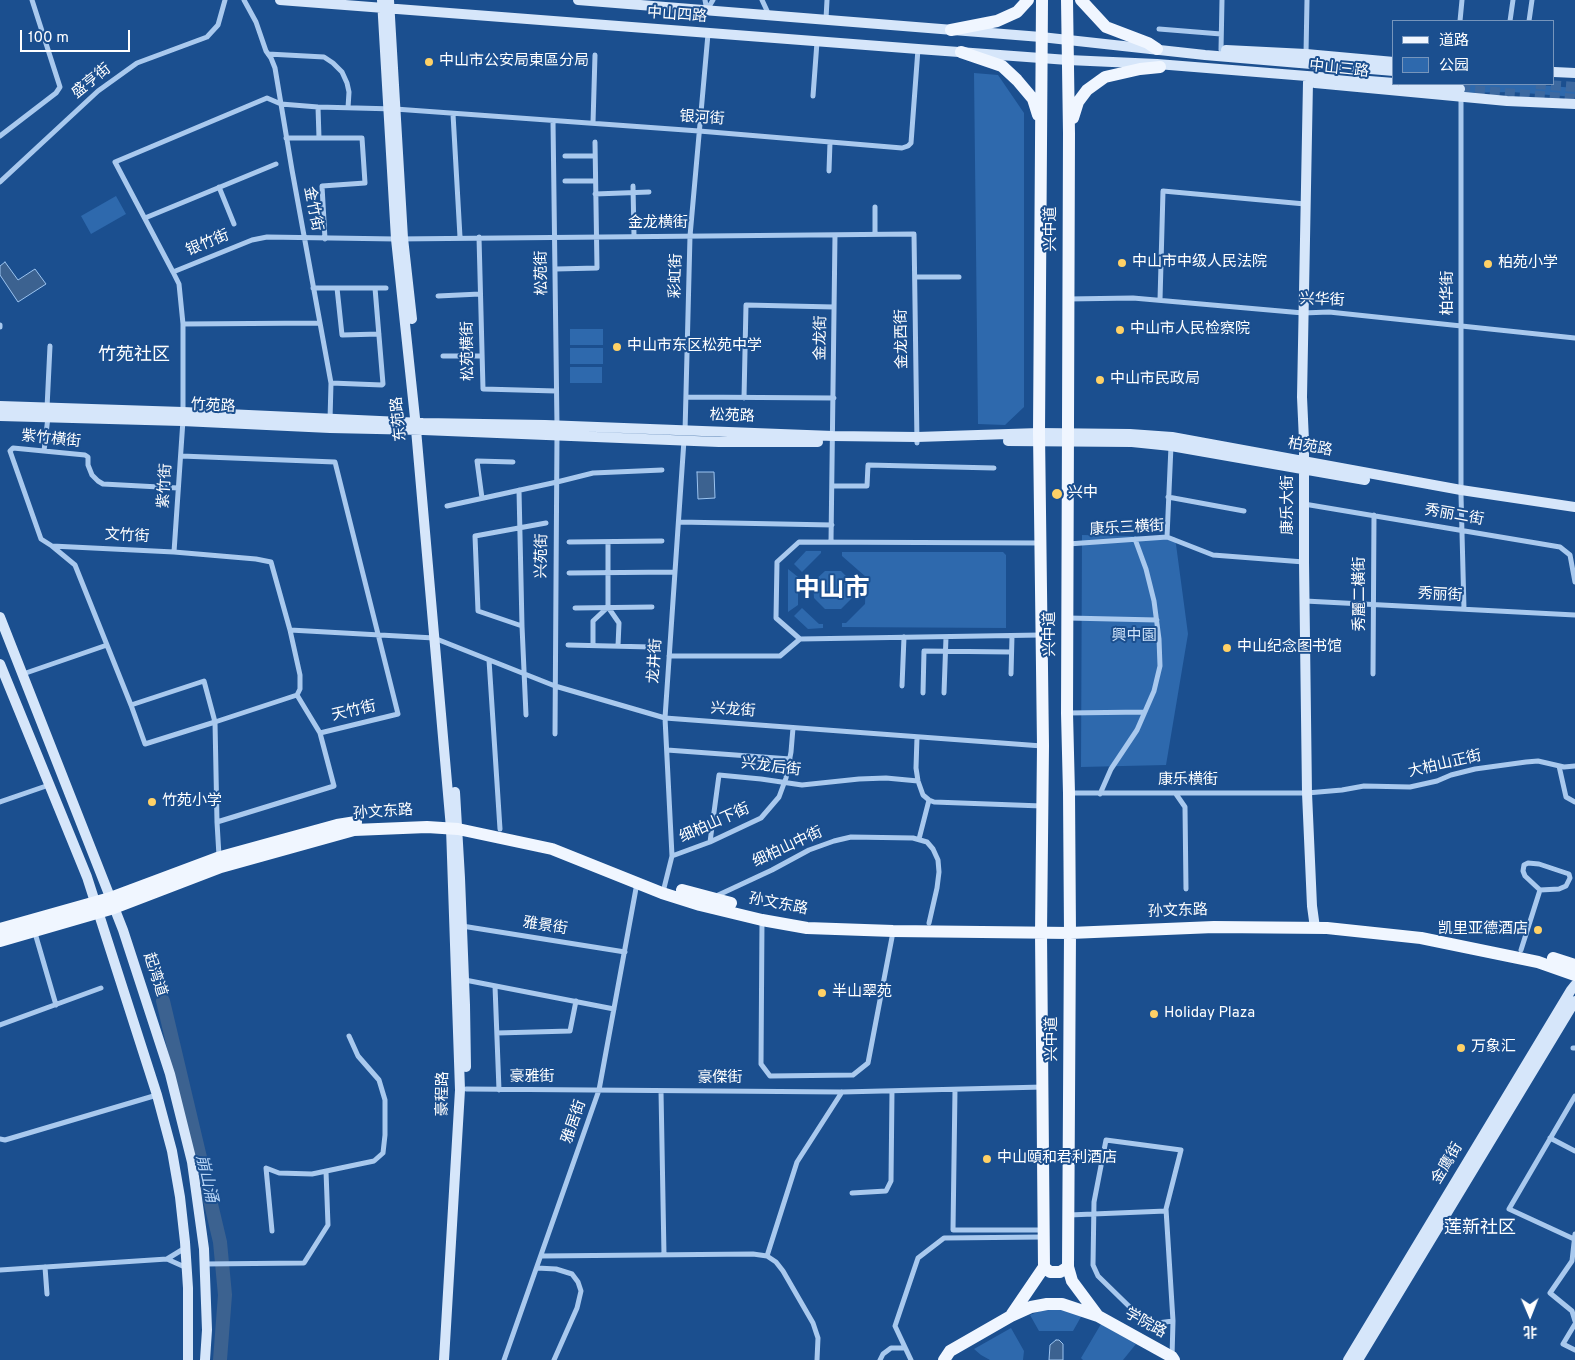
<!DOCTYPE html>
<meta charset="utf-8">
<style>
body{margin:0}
#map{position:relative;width:1575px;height:1360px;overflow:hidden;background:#1b4f8f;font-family:Overpass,"Noto Sans SC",sans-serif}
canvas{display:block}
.legend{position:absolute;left:1392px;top:20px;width:162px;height:65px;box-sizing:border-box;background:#1b4f8f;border:1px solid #7695bc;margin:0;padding:6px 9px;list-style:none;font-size:15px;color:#fff}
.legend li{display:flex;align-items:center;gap:10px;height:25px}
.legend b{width:25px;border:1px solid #7695bc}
.north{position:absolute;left:1505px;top:1290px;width:50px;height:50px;-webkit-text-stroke:4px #1b4f8f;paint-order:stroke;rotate:179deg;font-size:14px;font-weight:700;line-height:20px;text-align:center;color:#fff}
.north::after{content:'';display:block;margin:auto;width:18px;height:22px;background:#fff;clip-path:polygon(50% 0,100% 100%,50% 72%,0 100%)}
.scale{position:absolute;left:20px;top:30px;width:110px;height:22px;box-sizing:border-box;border:2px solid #fff;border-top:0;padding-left:6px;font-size:15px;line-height:18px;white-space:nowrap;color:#fff;-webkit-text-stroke:4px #1b4f8f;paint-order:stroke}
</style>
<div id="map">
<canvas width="1575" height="1360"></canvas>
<ul class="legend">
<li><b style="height:6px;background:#f0f6ff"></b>道路</li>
<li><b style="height:14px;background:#2e69ad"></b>公园</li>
</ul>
<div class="north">北</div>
<div class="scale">100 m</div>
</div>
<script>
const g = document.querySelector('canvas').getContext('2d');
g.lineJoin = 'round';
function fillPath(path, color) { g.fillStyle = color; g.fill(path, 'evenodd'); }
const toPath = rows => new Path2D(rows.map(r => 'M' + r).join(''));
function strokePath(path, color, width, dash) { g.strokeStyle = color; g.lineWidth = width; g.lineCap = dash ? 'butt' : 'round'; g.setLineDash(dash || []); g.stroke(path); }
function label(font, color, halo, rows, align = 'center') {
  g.font = font + ' Overpass,"Noto Sans SC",sans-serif'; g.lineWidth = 4; g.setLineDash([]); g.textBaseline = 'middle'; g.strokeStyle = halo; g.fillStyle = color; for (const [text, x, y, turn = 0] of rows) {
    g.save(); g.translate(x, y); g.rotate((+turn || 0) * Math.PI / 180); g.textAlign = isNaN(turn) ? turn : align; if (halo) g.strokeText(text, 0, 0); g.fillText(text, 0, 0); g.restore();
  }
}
fillPath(toPath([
 [974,73,998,75,1024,113,1024,407,1005,425,978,424],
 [1461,84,1527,84,1575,88,1575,97,1512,92,1460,93],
 [116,196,126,214,91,234,81,216],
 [570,329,603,329,603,345,570,345],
 [570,348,603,348,603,364,570,364],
 [570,367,602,367,602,383,570,383],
 [1082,535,1175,537,1188,634,1166,765,1081,767],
 [806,551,821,551,821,553,802,572,794,564],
 [842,552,1003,552,1006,555,1006,628,842,627,842,623,846,623,865,604,866,577,842,556],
 [788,569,798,577,798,605,788,612],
 [825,571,841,571,852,582,852,598,841,609,825,609,814,598,813,582],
 [802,608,819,624,823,624,823,628,808,629,794,616],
 [1060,1309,1082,1315,1073,1331,1039,1331,1030,1315,1040,1311],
 [1101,1324,1136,1344,1123,1360,1083,1360,1081,1358],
 [1011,1328,1024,1351,1023,1360,990,1360,981,1355,974,1349]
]), '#2e69ad');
const water = toPath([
 [5,262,18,280,35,269,46,284,18,302,0,275,0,266,5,262],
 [697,472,714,472,715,498,698,499,697,472],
 [1056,1340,1059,1340,1063,1344,1063,1360,1049,1360,1050,1345,1056,1340]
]);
fillPath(water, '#3c6290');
strokePath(water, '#9cc4f0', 1);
strokePath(toPath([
 [163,1001,220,1242,225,1295,220,1360]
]), '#3c6290', 14);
strokePath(toPath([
 [1536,84,1575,87],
 [1460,89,1575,99]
]), '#3d69a0', 10, [10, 5]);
strokePath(toPath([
 [244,0,256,22,266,51,271,58,275,68,292,170,331,383,330,420],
 [705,0,707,11],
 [762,0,769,15],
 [707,10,713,0],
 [826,19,827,0],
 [1460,21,1462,0],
 [1510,21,1513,0],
 [1529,21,1532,0],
 [1159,29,1221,34],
 [1221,50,1222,0],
 [268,54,324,57,333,63,342,72,347,83,349,92,348,108],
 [1306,54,1307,0],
 [813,96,817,42],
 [1461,97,1461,495,1464,609],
 [318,107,319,138],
 [453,114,460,237],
 [553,121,557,426],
 [593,123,595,55],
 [0,136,56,93,60,87,32,0],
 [286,138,362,138,365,183,322,186,325,239],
 [565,156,595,156],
 [829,171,830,142],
 [565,181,595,181],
 [0,182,98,91,137,63,207,37,218,25,225,0],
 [633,186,634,236],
 [219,187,234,224],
 [595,194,649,192],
 [145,218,276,164],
 [875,234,875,207],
 [479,237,483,389,556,391],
 [556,269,597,268,595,142],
 [173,272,115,162,267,98,281,104,318,107,395,109,699,131,902,148,908,146,911,143,918,49],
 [915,277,959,277],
 [313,288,375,288],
 [337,288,342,335,379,334],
 [438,296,480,294],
 [1068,299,1133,298,1303,313,1329,312,1575,338],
 [1160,300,1163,191,1305,204],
 [183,324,319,323],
 [0,325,0,327],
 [443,356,482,356],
 [331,383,382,385,383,384,375,288,386,288],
 [686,397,834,398],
 [744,398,746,305,834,307],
 [47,408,50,346],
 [183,412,183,324,179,284,173,272,252,240,267,237,396,239,914,234,917,443],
 [685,432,690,236,708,34],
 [44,451,48,417],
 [181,456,335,462,398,714,320,733,334,786,217,822],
 [832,486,867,486,868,465,994,468],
 [519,490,522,626,526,715],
 [1168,497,1244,511],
 [482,498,477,461,513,462],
 [1304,504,1560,547,1570,555,1575,582],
 [447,506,557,482,593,473,662,470],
 [679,522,832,525],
 [1167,537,1171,446],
 [569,542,662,541],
 [608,542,608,607,619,623,618,646],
 [831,542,835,235],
 [1068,544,1167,537,1213,555,1304,562],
 [52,546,41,539,10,451,13,448,85,455,88,457,88,465,92,475,98,481,103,484,178,488],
 [174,552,183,420],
 [569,573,675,572],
 [1305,601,1575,615],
 [575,608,652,607],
 [1068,618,1157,620],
 [522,626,478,611,475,536,546,523],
 [290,630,434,638,555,686,665,718,1042,746],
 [800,639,776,618,777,562,799,542,1040,543],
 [568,645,651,647],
 [593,645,593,621,608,607],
 [669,656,780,656,800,639,1041,635],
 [489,660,500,829],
 [23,674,107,645],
 [1011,674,1012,636],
 [1373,674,1374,515],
 [902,686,904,637],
 [923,693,924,651,1011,652],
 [944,693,946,637],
 [297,695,320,733],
 [131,705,204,681,215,722,297,695,300,689,300,675,290,630,271,562,256,559,174,552,52,546,75,565,131,705,145,744,215,722,217,822,219,856],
 [1067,713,1145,712],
 [555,734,557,434],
 [917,737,916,768,918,781,923,795,929,800,934,802,1042,806],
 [667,750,790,759],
 [1559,766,1566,797,1575,802],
 [1069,793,1307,793,1342,790,1364,786,1410,787,1437,781,1451,775,1475,769,1526,762,1538,761,1564,767,1575,766],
 [1100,794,1111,769,1137,730,1154,691,1160,666,1159,639,1154,601,1146,569,1135,539],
 [1176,794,1185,807,1186,889],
 [0,802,49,785],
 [919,839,929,800],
 [710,842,719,775,761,779,802,785,859,779,886,778,918,781],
 [672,856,710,842,761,818,779,797,786,778,791,752,793,728],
 [663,892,672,856,665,718,684,440],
 [714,897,772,870,809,850,834,841,851,837,913,838,927,842,933,849,938,860,939,872,937,888,929,923],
 [762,921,761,1064,770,1076,853,1075,868,1063,893,932],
 [462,926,625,952],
 [35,933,56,1005],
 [1521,950,1540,890,1559,889,1566,886,1570,878,1569,874,1539,864,1528,863,1524,865,1523,871,1525,876,1540,890],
 [465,980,614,1009],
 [495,986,499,1090],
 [0,1025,101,988],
 [497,1033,570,1031,576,1001],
 [1573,1048,1575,1048],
 [466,1089,842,1092,1043,1087],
 [955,1090,953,1230,1042,1230],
 [661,1091,664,1255],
 [1550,1138,1575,1151],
 [0,1139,5,1140,157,1095],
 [852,1193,886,1191,891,1181,892,1091],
 [1069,1215,1166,1211],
 [272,1231,266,1168,279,1173,312,1174,374,1161,383,1153,385,1135,385,1100,379,1080,358,1056,349,1036],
 [1575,1234,1572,1261,1550,1293,1572,1311,1575,1321],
 [1574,1239,1509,1209,1575,1096],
 [541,1256,753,1254,767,1256,776,1262,783,1271,813,1323,818,1338,817,1360],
 [767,1256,797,1162,842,1092],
 [167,1259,187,1268],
 [204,1264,304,1263,328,1225,326,1171],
 [45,1267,47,1294],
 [537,1268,556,1269,572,1274,578,1282,581,1291,577,1308,554,1360],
 [0,1270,167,1259,185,1248],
 [1575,1324,1563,1344,1575,1350],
 [1172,1357,1173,1321,1166,1209,1181,1150,1106,1140,1094,1202,1093,1265,1098,1276,1142,1319,1150,1324,1173,1321],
 [504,1360,599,1090,637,883],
 [880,1360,883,1354,891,1348,905,1348],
 [911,1360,895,1326,918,1258,944,1238,1043,1237]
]), '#a9c9ee', 5);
strokePath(toPath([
 [280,0,918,49,1068,60,1157,64,1394,83],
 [382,0,396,239,415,418,451,828,460,1090,444,1360],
 [389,0,403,238,412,319],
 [578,0,1041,37,1205,55,1394,71],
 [1226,50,1306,54,1394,62],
 [1554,72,1575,73],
 [1308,82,1302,397,1304,441,1304,562,1307,793,1312,906,1315,928],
 [1315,83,1507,101,1575,104],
 [1403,84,1460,89],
 [0,406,183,412,423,423,545,425,833,436,917,437,1039,433,1130,434,1172,437,1461,490,1575,507],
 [0,416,182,421,330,428,423,430,719,442,818,442],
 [1008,441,1132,442,1171,446,1365,480],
 [0,617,123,930,170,1074,192,1162,204,1249,207,1330,205,1360],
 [0,664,87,877,157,1095,172,1151,180,1197,185,1242,188,1288,188,1360],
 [455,792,460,878,465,1005,466,1067],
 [1348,1360,1571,990,1575,985],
 [1358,1360,1575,1001]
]), '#d6e6fa', 10);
strokePath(toPath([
 [1042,0,1039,433,1043,746,1041,933,1044,1267],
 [1067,0,1069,133,1067,713,1069,793,1070,933,1068,1267,1072,1281,1098,1316],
 [1081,0,1106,27,1148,43,1157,49],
 [951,30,997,21,1017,12,1028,0],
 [961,52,1002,66,1017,80,1033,99,1038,115],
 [1073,118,1078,102,1087,90,1105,77,1140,69,1160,67],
 [682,890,731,903],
 [0,929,110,898,217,858,337,825,356,822],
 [0,941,114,908,221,867,354,830,427,827,458,829,552,849,662,893,700,905,762,920,807,928,893,931,1070,933,1214,927,1327,928,1421,938,1538,962,1575,975],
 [1553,958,1575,965],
 [1044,1267,1050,1272,1060,1272,1068,1267],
 [1012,1314,1044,1267],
 [944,1360,950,1351,1011,1316,1031,1307,1047,1304,1062,1304,1098,1316,1172,1357,1174,1360]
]), '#f0f6ff', 12);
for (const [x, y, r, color] of [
 [429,62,5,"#ffd166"],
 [1122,263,5,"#ffd166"],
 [1488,264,5,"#ffd166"],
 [1120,330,5,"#ffd166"],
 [617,347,5,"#ffd166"],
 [1100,380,5,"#ffd166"],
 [1057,494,6,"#ffd166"],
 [1227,648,5,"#ffd166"],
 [152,802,5,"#ffd166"],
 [1538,930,5,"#ffd166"],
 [822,993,5,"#ffd166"],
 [1154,1014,5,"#ffd166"],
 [1461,1048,5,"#ffd166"],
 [987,1159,5,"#ffd166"]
]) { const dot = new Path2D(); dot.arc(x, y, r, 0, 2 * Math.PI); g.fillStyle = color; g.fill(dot); strokePath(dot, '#1b4f8f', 2); }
label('15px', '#fff', '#1b4f8f', [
 ["中山四路",677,16,4],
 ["中山三路",1339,70,6],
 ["盛亨街",92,82,-39],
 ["银河街",702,119,4],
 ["金竹街",312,209,79],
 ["金龙横街",658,224],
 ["兴中道",1052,229,-90],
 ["银竹街",208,244,-22],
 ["松苑街",543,273,-91],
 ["彩虹街",677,276,-88],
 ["柏华街",1449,293,-90],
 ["兴华街",1322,301,2],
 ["金龙街",822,338,-89],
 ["金龙西街",903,339,-91],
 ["松苑横街",469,351,-91],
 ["竹苑路",213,407,3],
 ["松苑路",732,417,2],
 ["东苑路",400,419,-96],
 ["紫竹横街",51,440,6],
 ["柏苑路",1310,448,10],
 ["紫竹街",166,486,-86],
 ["康乐大街",1289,505,-90],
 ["秀丽二街",1454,516,10],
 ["康乐三横街",1127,529,-3],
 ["文竹街",127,537,3],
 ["兴苑街",543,556,-89],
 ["秀麗二橫街",1361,594,-90],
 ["秀丽街",1440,596,3],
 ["兴中道",1051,634,-90],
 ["龙井街",656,661,-86],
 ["兴龙街",733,711,4],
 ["天竹街",354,712,-13],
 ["大柏山正街",1445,765,-13],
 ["兴龙后街",771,768,7],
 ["康乐横街",1188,781],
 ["孙文东路",383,813,-4],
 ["细柏山下街",715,824,-24],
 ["细柏山中街",788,848,-25],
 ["孙文东路",778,905,11],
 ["孙文东路",1178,912,-2],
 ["雅景街",545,927,9],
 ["起湾道",154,975,72],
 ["兴中道",1053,1039,-90],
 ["豪雅街",532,1078],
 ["豪傑街",720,1079],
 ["豪程路",444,1094,-89],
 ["雅居街",575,1122,-71],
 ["金鹰街",1448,1164,-59],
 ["学院路",1145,1324,29]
]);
label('15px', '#fff', '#1b4f8f', [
 ["中山市公安局東區分局",439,62],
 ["中山市中级人民法院",1132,263],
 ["柏苑小学",1498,264],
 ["中山市人民检察院",1130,330],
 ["中山市东区松苑中学",627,347],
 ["中山市民政局",1110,380],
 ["兴中",1068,494],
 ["中山纪念图书馆",1237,648],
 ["竹苑小学",162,802],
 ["凯里亚德酒店",1528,930,"right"],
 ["半山翠苑",832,993],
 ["Holiday Plaza",1164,1014],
 ["万象汇",1471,1048],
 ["中山頤和君利酒店",997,1159]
], 'left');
label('15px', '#cfe3fa', '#1b4f8f', [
 ["興中園",1134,637]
]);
label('italic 16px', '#b5d3f5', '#1b4f8f', [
 ["崩山涌",205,1179,77]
]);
label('18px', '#fff', '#1b4f8f', [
 ["竹苑社区",134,356],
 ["莲新社区",1480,1229]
]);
label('bold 25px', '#fff', '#1b4f8f', [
 ["中山市",832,591]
]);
</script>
